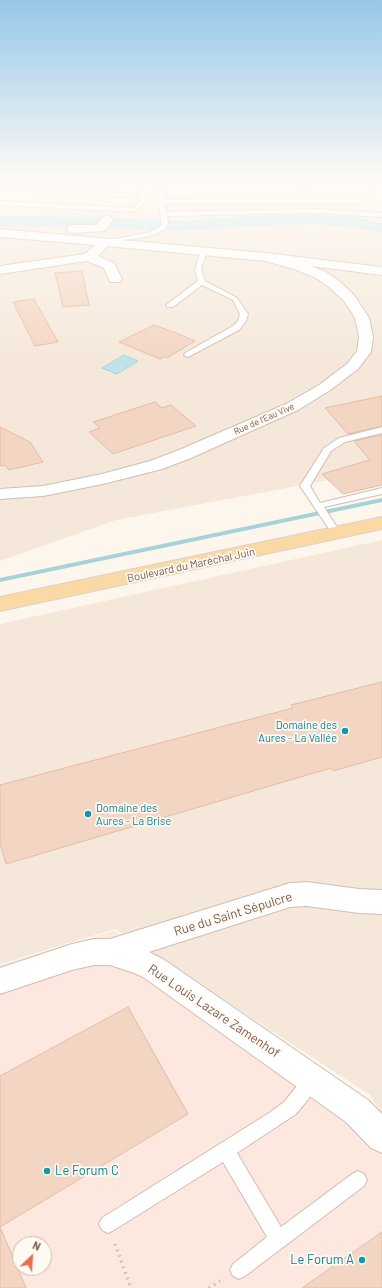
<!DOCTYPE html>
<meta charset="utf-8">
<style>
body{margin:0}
#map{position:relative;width:382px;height:1288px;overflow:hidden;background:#fdf6ec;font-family:Barlow,sans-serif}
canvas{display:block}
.north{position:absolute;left:12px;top:1236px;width:40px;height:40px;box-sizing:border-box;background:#fffaf3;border:1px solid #cabbb1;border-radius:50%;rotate:25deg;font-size:11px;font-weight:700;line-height:16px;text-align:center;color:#7a5c4d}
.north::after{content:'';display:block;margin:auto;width:14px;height:18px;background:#e76f51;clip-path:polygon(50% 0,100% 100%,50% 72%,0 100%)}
</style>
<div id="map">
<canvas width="382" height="1288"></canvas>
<div class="north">N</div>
</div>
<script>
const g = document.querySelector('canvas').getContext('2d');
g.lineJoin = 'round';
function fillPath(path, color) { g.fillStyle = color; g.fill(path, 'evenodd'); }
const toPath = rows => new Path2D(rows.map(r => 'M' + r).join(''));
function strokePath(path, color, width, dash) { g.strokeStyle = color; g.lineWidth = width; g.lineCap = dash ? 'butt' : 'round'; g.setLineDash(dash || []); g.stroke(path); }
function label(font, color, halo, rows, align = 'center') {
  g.font = font + ' Barlow,sans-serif'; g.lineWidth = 3.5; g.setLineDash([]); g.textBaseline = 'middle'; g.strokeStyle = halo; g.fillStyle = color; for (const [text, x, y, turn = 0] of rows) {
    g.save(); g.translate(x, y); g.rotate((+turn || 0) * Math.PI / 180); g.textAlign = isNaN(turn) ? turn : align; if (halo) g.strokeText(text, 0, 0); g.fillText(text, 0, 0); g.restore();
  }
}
fillPath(toPath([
 [0,183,382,183,382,470,116,520,0,561],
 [382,540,382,1114,370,1095,115,929,0,964,0,624]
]), '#f5e8da');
fillPath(toPath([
 [114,931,367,1098,382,1120,382,1288,0,1288,0,965],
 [20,1244,44,1244,44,1268,20,1268]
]), '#fde8e0');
const water = toPath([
 [124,355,138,361,117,374,102,368,124,355]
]);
fillPath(water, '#bfe3e8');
strokePath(water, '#a5d3da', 1);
fillPath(toPath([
 [382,498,382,502,0,582,0,578,382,498]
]), '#a5d3da');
fillPath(toPath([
 [312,214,354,217,382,223,382,233,354,227,312,224,251,226,180,231,96,227,0,226,0,216,96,217,180,221,251,216,312,214]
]), '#bfe3e8');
const building = toPath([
 [82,271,89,305,63,307,55,273,82,271],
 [34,299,58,342,35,346,13,302,34,299],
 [154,325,176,333,195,341,167,358,164,357,160,359,119,342,154,325],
 [382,396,382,426,348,434,325,408,382,396],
 [155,402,162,408,171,405,196,426,113,454,89,432,100,428,93,422,155,402],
 [0,427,30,442,43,462,9,470,5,465,0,466,0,427],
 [382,435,382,485,343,494,322,474,370,460,354,441,382,435],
 [382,682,382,757,333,771,331,768,6,864,0,843,0,785,293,708,291,705,382,682],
 [128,1007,188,1114,0,1227,26,1288,0,1288,0,1076,128,1007],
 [382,1232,382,1288,302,1288,382,1232]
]);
fillPath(building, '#f3d5c3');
strokePath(building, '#e6bba3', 1);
const lane = toPath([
 [131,183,137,183,147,196,139,209,132,212,0,205,0,201,131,208,135,207,141,198,0,189,0,185,138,194,131,183],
 [158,183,164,183,164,200,308,199,305,194,284,183,291,183,309,192,314,199,360,199,371,183,377,183,368,198,362,203,164,204,166,212,316,209,382,213,382,217,316,213,167,216,168,223,165,229,151,236,104,243,104,241,147,233,160,227,162,223,158,202,158,183],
 [204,249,207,251,201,269,205,281,237,298,248,314,246,321,239,330,188,357,184,355,185,353,233,326,238,321,240,314,233,300,202,285,173,307,167,307,166,305,198,281,195,269,201,251,204,249],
 [382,427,382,433,345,442,331,451,310,486,320,503,382,488,382,494,324,507,341,533,336,536,333,535,300,486,324,448,339,438,382,427],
 [313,1072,319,1074,321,1080,319,1086,296,1114,237,1153,281,1227,352,1174,358,1171,364,1174,367,1180,364,1186,245,1276,239,1279,233,1276,230,1270,233,1264,267,1237,223,1162,114,1230,108,1233,102,1230,99,1224,102,1218,269,1113,284,1102,307,1074,313,1072]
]);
const street = toPath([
 [107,215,111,217,113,219,107,229,103,231,73,233,69,232,67,229,69,226,73,225,97,225,103,217,107,215],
 [0,229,265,253,382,267,382,275,311,266,326,272,339,281,354,295,369,318,373,337,371,352,358,369,329,391,298,410,191,458,162,469,103,484,43,496,0,499,0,489,43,486,102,474,150,461,179,450,286,404,319,385,348,363,357,351,359,337,355,318,344,301,329,287,316,278,294,269,265,261,107,246,98,256,114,263,122,279,120,282,110,282,104,268,87,261,0,274,0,266,85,254,95,245,0,237,0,229],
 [307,882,359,889,382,890,382,914,359,913,307,906,290,907,149,952,163,959,368,1100,382,1114,382,1153,371,1148,346,1122,143,977,134,973,110,965,94,965,72,970,0,994,0,968,72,944,94,939,110,939,290,883,307,882]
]);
const primary = toPath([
 [382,517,382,529,0,611,0,597,382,517]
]);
strokePath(lane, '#d1beb0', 2);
strokePath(street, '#d1beb0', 2);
strokePath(primary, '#dad1cd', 2);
strokePath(toPath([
 [115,1244,131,1288],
 [209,1288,220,1281]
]), '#d9b8a5', 3.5, [1.5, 4.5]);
fillPath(lane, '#fff');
fillPath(street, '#fff');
fillPath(primary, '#fbd9a5');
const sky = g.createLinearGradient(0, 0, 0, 363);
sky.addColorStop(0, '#97c7e8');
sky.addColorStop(0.5, '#fefbf6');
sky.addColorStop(1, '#fefbf600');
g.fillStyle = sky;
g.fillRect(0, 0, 382, 363);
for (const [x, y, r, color] of [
 [345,731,4,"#0f9aa8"],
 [88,814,4,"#0f9aa8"],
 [47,1171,4,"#0f9aa8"],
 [362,1260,4,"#0f9aa8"]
]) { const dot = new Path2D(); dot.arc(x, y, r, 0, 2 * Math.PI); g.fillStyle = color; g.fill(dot); strokePath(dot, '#fffaf3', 1.5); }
label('9px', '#7a5c4d', '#fffaf3', [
 ["Rue de l'Eau Vive",264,419,-24]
]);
label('11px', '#7a5c4d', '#fffaf3', [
 ["Boulevard du Maréchal Juin",191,565,-12]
]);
label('11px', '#0d838f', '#fffaf3', [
 ["Domaine des",337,725],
 ["Aures - La Vallée",337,738],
 ["Domaine des",96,808,"left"],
 ["Aures - La Brise",96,821,"left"]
], 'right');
label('13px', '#7a5c4d', '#fffaf3', [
 ["Rue du Saint Sépulcre",233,914,-17],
 ["Rue Louis Lazare Zamenhof",214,1011,34]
]);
label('13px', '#0d838f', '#fffaf3', [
 ["Le Forum C",55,1171],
 ["Le Forum A",354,1260,"right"]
], 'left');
</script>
